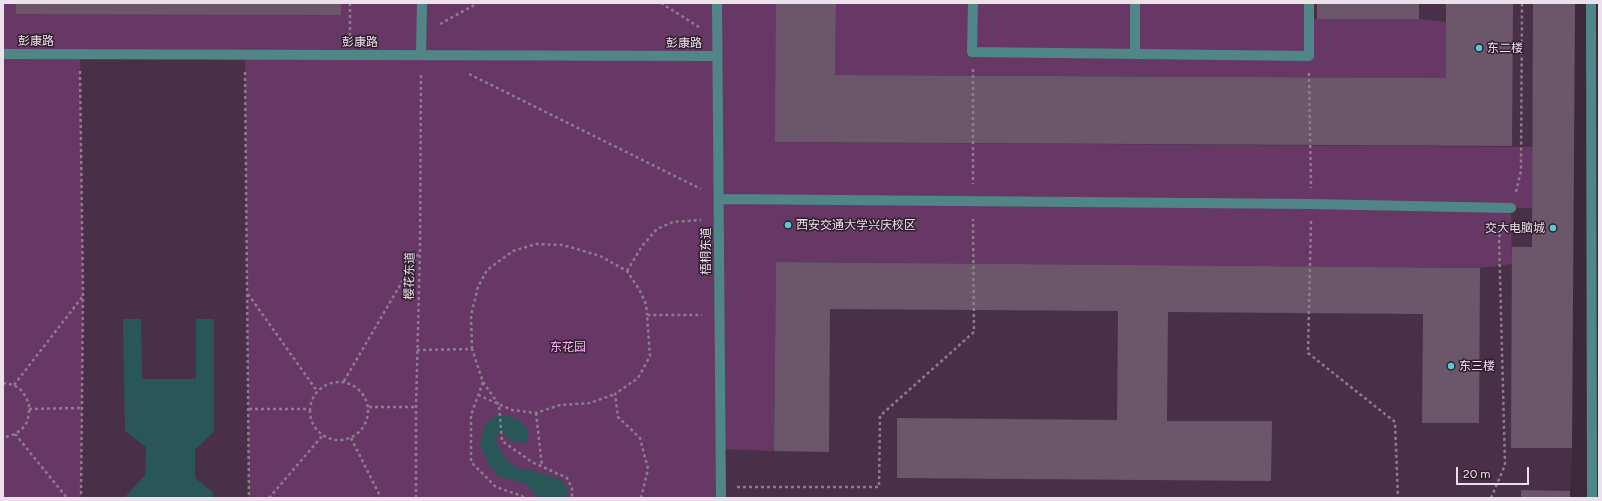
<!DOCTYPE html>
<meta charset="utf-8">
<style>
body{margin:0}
#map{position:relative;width:1602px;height:501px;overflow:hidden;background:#3c293b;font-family:Figtree,sans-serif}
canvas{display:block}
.frame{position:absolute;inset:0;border:4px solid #ece0eb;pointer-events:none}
.scale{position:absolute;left:1456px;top:467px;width:73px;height:18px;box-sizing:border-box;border:2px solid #ece0eb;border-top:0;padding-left:5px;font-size:12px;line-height:14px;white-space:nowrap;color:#ece0eb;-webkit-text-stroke:3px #311f30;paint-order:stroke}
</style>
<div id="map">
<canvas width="1602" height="501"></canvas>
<div class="frame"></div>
<div class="scale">20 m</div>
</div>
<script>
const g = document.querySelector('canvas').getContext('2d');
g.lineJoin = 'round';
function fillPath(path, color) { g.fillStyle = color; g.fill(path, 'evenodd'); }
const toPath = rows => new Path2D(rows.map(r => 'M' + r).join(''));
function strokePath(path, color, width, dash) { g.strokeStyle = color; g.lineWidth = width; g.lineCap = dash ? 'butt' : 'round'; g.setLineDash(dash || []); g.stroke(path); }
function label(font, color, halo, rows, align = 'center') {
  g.font = font + ' Figtree,"Noto Sans SC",sans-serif'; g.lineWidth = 3; g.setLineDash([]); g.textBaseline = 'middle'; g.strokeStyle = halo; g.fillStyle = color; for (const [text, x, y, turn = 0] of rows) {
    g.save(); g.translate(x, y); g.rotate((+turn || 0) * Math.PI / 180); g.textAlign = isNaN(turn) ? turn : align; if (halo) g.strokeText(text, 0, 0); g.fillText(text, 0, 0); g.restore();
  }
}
fillPath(toPath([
 [3,3,1575,3,1572,448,1570,498,3,498]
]), '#493048');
fillPath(toPath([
 [3,3,776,3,776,142,1533,147,1532,208,1511,208,1512,264,1480,268,776,262,774,451,720,449,720,498,249,498,245,55,80,55,83,296,81,498,3,498],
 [836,3,1309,3,1309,18,1317,19,1419,19,1446,22,1446,78,835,75]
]), '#673865');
fillPath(toPath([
 [141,319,142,379,196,379,196,319,214,319,214,431,195,450,195,478,213,492,213,498,126,498,126,496,145,475,146,447,125,431,123,319],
 [497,415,505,415,512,417,521,422,527,430,528,439,525,444,508,440,504,433,499,434,495,440,507,461,519,469,530,470,560,479,568,488,568,498,539,498,524,483,499,477,489,466,480,444,485,423]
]), '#295759');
fillPath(toPath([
 [16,3,341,3,341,15,16,14],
 [776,3,836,3,835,75,1446,78,1446,3,1513,3,1512,146,775,142],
 [1317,3,1419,3,1419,19,1317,19],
 [1533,3,1575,3,1572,448,1511,448,1512,247,1532,247],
 [776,262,1480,268,1479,423,1422,423,1423,314,1168,312,1167,421,1272,421,1271,481,897,478,897,418,1117,420,1118,311,830,309,829,452,774,451],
 [1521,490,1570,491,1570,498,1521,498]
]), '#6b566a');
strokePath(toPath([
 [350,3,350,38],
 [661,3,699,27],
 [440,24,478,3],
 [973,69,973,184],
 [80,71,83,296,81,498],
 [245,72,249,498],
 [1309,73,1311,188],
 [469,74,701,189],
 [1516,192,1521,171,1522,3],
 [1311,221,1308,353,1395,422,1398,498],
 [627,271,642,246,657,229,673,222,701,220],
 [248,294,317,391],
 [472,349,471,315,478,287,487,270,513,251,536,244,563,245,600,256,627,271,639,289,646,304,647,315],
 [417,350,472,349,483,382,471,415,471,462,496,487,522,496,524,498],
 [344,381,420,251],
 '310 411a29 29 0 1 1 58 0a29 29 0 1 1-58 0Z',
 [483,382,499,405,502,441,532,462,567,478,572,488,572,498],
 [3,383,14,385,21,390,26,397,29,405,29,414,27,422,22,429,15,434,3,438],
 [14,385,83,296],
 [478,395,512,410,536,413,560,405,590,403,615,394],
 [369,407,416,407],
 [29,409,81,408],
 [249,409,310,409],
 [536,413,542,466],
 [15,434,67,498],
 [351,438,381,498],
 [737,487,879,487,880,416,974,332,973,219],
 [269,498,323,435],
 [416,498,416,407,420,251,421,72],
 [641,498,648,469,640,438,618,417,615,394,638,378,650,356,647,315,702,315],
 [1491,498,1505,465,1499,237,1504,225]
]), '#8d7d8c', 2.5, [3, 3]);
strokePath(toPath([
 [717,3,721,498],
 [973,3,972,52,1309,56,1309,3],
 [1135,3,1135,54],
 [1591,3,1592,498],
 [3,54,716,56],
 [421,55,422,3],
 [719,199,1311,204,1511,208]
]), '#518688', 10);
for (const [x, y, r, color] of [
 [1479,48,4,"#51ccd1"],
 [788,225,4,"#51ccd1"],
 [1553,228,4,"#51ccd1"],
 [1451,366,4,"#51ccd1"]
]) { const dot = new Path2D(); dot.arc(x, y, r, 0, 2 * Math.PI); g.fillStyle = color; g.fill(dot); strokePath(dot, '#311f30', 1.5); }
label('12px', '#ece0eb', '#311f30', [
 ["彭康路",36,41],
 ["彭康路",360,42],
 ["彭康路",684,43],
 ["梧桐东道",706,251,-90],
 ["樱花东道",410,276,-89]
]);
label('12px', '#ece0eb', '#311f30', [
 ["东二楼",1487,48],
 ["西安交通大学兴庆校区",796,225],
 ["交大电脑城",1545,228,"right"],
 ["东三楼",1459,366]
], 'left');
label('12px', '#fbb1f8', '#311f30', [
 ["东花园",568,347]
]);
</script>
